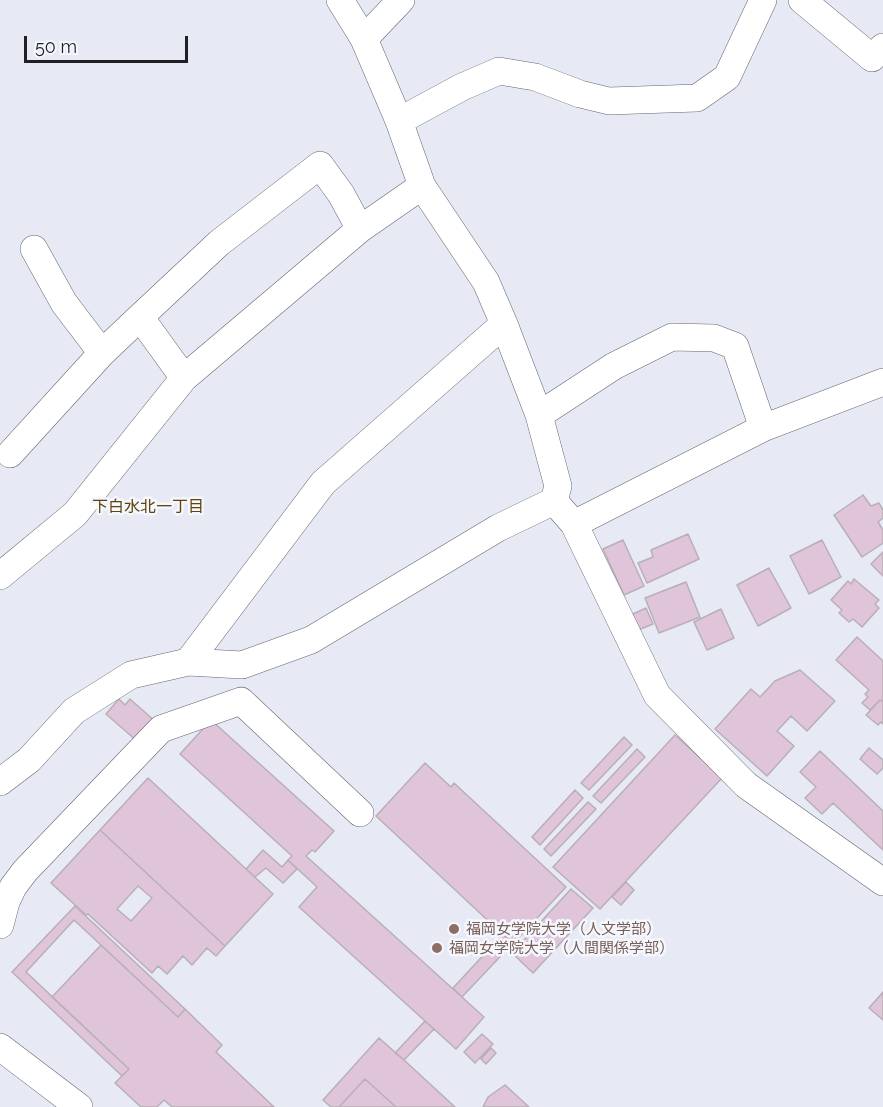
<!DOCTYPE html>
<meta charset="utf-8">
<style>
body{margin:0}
#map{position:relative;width:883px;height:1107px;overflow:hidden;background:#e7eaf5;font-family:Raleway,sans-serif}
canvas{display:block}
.scale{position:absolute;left:24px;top:36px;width:164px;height:27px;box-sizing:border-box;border:3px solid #1f2024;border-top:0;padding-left:8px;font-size:18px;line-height:21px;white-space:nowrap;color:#1f2024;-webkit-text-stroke:4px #f5f7fe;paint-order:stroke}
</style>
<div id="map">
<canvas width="883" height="1107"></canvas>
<div class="scale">50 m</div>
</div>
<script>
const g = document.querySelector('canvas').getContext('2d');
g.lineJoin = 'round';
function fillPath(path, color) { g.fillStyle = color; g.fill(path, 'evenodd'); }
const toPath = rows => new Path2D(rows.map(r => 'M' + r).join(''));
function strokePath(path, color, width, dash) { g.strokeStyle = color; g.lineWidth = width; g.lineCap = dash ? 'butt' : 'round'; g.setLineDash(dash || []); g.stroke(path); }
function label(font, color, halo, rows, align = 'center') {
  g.font = font + ' Raleway,"Noto Sans JP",sans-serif'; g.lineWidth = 5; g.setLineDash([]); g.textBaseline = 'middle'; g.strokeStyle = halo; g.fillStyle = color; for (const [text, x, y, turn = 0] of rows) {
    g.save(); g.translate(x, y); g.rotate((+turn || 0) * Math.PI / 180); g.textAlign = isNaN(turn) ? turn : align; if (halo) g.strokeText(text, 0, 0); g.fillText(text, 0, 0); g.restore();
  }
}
const building = toPath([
 [863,495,871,506,879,503,883,510,883,518,878,522,883,530,883,543,862,557,834,515,863,495],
 [688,534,699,559,647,583,638,563,653,557,651,550,688,534],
 [623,540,644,586,624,595,603,549,623,540],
 [822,540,841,577,809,594,790,556,822,540],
 [883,552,883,576,871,564,883,552],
 [769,568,791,608,758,626,737,585,769,568],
 [854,579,879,600,875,604,879,608,862,627,853,619,849,622,839,613,842,610,831,600,848,581,851,584,854,579],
 [686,582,700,617,659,633,645,598,686,582],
 [646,608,653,624,638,630,631,615,646,608],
 [721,609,734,638,707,650,694,622,721,609],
 [857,637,883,661,883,702,880,700,870,710,862,703,868,697,865,694,869,690,836,660,857,637],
 [800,670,835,701,807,731,791,716,777,731,794,746,767,776,715,729,751,689,760,697,775,681,800,670],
 [119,699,125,705,130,699,156,722,138,742,106,714,119,699],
 [880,700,883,702,883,724,881,722,878,725,866,715,880,700],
 [211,720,334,831,315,852,312,850,306,856,484,1017,456,1049,299,907,317,887,288,860,292,856,180,754,211,720],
 [675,735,722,778,600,909,553,867,675,735],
 [624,737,632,745,589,790,581,783,624,737],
 [869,748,883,760,883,768,877,774,860,759,869,748],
 [637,749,645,757,601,803,593,796,637,749],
 [820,751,883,811,883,850,833,803,822,814,805,798,816,787,800,772,820,751],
 [425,763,451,787,454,783,566,887,513,944,376,816,425,763],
 [148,778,273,894,225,946,100,830,148,778],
 [575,790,583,798,540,845,532,837,575,790],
 [588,802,596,809,551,856,544,849,588,802],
 [100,830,225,946,216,956,207,948,192,965,183,956,167,974,158,966,152,973,88,914,86,915,51,883,100,830],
 [138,886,152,898,131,921,117,909,138,886],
 [263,850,282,867,288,860,297,869,283,883,266,868,255,877,246,869,263,850],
 [626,882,634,890,621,905,612,897,626,882],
 [571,889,593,908,533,973,512,953,571,889],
 [75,906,185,1009,178,1017,74,920,26,972,129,1069,122,1076,12,972,75,906],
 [503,934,513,943,462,997,453,988,503,934],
 [101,945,178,1017,185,1009,222,1045,216,1052,274,1107,172,1107,164,1100,157,1107,141,1107,115,1083,129,1069,52,997,101,945],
 [883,992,883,1020,869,1008,883,992],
 [425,1021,434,1029,404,1060,395,1053,425,1021],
 [482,1034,493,1044,475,1063,464,1052,482,1034],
 [379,1038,404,1060,455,1107,396,1107,365,1079,339,1107,331,1107,323,1100,379,1038],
 [491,1048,496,1053,486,1064,481,1059,491,1048],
 [365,1079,396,1107,339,1107,365,1079],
 [505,1085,529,1107,483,1107,488,1097,505,1085]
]);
fillPath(building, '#dfc4da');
strokePath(building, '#b8afb7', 1.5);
const minor = toPath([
 [340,0,364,39,399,121,422,186,486,282,504,324,539,415,558,486,554,501,574,524,657,695,746,785,883,882],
 [802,0,872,58,883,47],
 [364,39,401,0],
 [399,121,462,87,499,71,535,77,580,94,609,101,697,98,727,77,763,0],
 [360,229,341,194,320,165,219,243,140,317,184,378,360,229,422,186],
 [34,249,64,303,102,353],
 [539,415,614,366,672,337,714,338,735,346,763,428],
 [10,454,102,353,140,317],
 [574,524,763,428,883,382],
 [0,576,75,514,184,378],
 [188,662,323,483,504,324],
 [0,782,29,760,74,711,131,675,188,662,242,665,311,640,498,528,554,501],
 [0,925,6,902,13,887,25,871,161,729,241,701,360,813],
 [0,1047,79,1107]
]);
strokePath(minor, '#63666f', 28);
strokePath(minor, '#fff', 27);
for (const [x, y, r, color] of [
 [454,929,6,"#8d6e63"],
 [437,948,6,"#8d6e63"]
]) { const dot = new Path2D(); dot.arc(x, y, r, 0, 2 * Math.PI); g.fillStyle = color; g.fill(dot); strokePath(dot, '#f5f7fe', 2); }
label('15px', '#785e54', '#f5f7fe', [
 ["福岡女学院大学（人文学部）",466,929],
 ["福岡女学院大学（人間関係学部）",449,948]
], 'left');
label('16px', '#614209', '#f5f7fe', [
 ["下白水北一丁目",148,507]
]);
</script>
